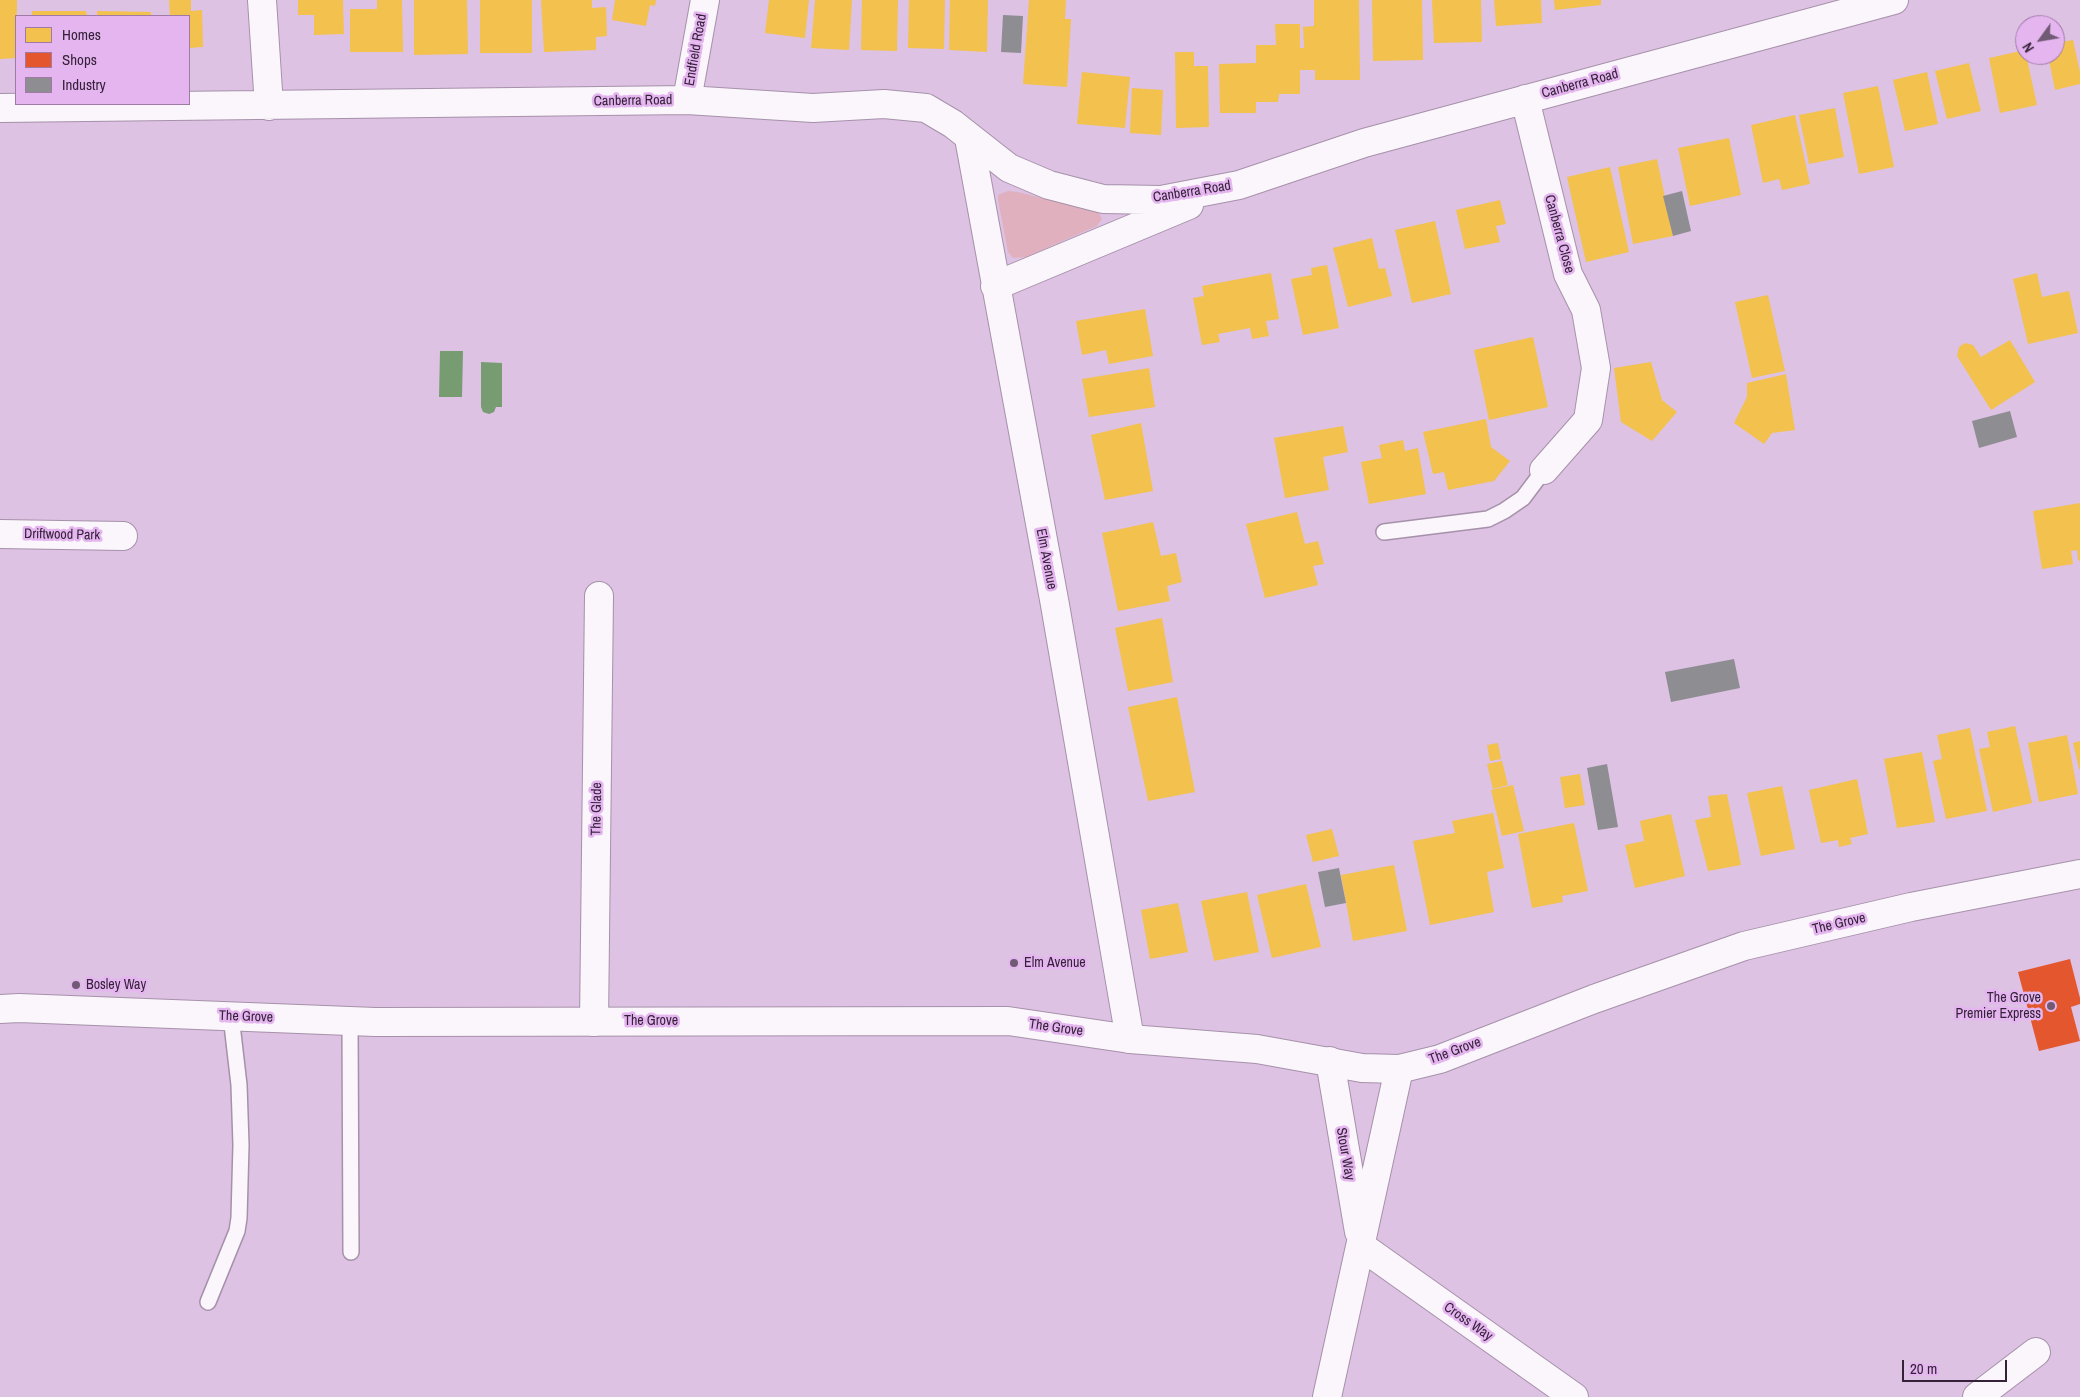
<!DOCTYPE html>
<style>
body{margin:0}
#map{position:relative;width:2080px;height:1397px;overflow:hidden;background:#ddc2e3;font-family:"Archivo Narrow",sans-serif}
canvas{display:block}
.legend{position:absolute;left:15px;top:15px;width:175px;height:90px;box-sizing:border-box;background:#e5b5f0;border:1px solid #9f7aa7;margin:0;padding:6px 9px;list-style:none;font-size:15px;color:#352239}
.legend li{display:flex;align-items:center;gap:10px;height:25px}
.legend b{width:25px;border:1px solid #9f7aa7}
.north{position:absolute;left:2015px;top:15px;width:50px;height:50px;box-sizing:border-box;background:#e5b5f0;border:1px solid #9f7aa7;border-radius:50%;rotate:238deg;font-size:14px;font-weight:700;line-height:20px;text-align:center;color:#352239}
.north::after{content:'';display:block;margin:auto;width:18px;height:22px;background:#705a74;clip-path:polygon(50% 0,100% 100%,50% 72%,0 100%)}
.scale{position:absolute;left:1902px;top:1360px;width:105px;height:22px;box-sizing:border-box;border:2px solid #352239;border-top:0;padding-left:6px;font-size:15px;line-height:18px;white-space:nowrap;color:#352239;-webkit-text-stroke:4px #e5b5f0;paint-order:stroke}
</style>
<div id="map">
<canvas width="2080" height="1397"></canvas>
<ul class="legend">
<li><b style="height:14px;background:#f2c14e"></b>Homes</li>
<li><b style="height:14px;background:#e4572e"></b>Shops</li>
<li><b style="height:14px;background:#8d8d92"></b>Industry</li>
</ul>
<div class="north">N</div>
<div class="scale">20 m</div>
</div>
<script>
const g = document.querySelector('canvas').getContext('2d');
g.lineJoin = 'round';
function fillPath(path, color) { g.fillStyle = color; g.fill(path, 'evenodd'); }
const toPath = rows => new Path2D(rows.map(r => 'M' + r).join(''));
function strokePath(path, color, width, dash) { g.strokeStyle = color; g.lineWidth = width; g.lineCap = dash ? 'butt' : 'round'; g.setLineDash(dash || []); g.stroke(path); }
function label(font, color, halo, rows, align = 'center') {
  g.font = font + ' "Archivo Narrow",sans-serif'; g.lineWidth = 5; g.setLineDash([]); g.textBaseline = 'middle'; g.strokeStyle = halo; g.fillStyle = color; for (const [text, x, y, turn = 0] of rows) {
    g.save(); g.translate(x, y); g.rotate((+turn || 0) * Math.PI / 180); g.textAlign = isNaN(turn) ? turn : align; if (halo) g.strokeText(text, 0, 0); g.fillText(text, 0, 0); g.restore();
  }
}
fillPath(toPath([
 [1008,191,1018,192,1098,212,1102,219,1097,226,1060,242,1026,257,1013,258,1008,252,998,200,998,195]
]), '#e1b0be');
fillPath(toPath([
 [440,351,463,351,462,397,439,397],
 [481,362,502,363,502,407,496,407,494,412,489,414,483,412,481,407]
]), '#789c72');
fillPath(toPath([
 [0,0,17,0,16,58,0,59],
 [169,0,191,0,191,11,202,10,203,47,189,48,189,16,170,16],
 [298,0,343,0,344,34,314,35,314,15,298,15],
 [377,0,402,0,403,52,350,52,350,9,377,9],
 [414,0,467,0,468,54,414,55],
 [480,0,532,0,532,53,480,53],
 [541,0,592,0,592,8,606,7,607,36,596,37,596,50,544,52],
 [615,0,656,0,655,6,650,5,646,26,612,20],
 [769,0,809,0,805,38,765,33],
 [815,0,852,0,849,50,811,48],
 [862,0,898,0,897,51,861,50],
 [909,0,945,0,944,49,908,48],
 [950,0,988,0,987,52,949,50],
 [1029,0,1066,0,1065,19,1071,19,1067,87,1023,84],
 [1314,0,1359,0,1360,80,1315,80,1315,70,1300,70,1300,94,1279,94,1278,102,1256,102,1256,113,1220,113,1219,64,1256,63,1256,45,1276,45,1275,24,1300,24,1300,48,1304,48,1303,27,1314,26],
 [1372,0,1422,0,1423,60,1373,61],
 [1432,0,1481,0,1482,42,1434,43],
 [1494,0,1541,0,1542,23,1496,26],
 [1554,0,1601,0,1601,5,1555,10],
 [32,11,86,11,87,16,32,16],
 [97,11,151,12,151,16,97,16],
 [2073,40,2080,72,2080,84,2055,90,2048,55,2055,55,2055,43],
 [2025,50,2037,105,2000,113,1989,58],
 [1175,52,1194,52,1194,66,1208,66,1209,127,1176,128],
 [1969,63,1981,111,1947,119,1935,71],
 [1082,72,1130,77,1125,128,1077,124],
 [1927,72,1938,124,1905,131,1893,80],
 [1878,86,1894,167,1859,174,1843,93],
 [1132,88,1163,90,1161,135,1130,133],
 [1835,108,1844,157,1809,164,1799,115],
 [1795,115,1810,184,1782,190,1779,179,1763,183,1751,125],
 [1729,138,1741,195,1690,206,1678,148],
 [1657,159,1673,236,1633,244,1618,167],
 [1610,167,1629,252,1586,262,1567,177],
 [1500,200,1506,224,1496,226,1500,242,1465,249,1456,210],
 [1435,221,1451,294,1412,303,1395,230],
 [1372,238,1379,269,1385,268,1392,296,1348,307,1333,248],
 [1327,265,1339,328,1303,335,1291,279,1312,275,1311,268],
 [1271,273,1279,319,1266,321,1269,336,1252,339,1250,328,1218,334,1220,342,1202,345,1193,298,1204,296,1202,286],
 [2037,273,2042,297,2069,291,2078,333,2028,344,2013,279],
 [1768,295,1785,371,1752,378,1735,302],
 [1145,309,1153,356,1109,364,1106,350,1082,355,1076,321],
 [1533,337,1548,407,1489,420,1474,350],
 [2010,340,2035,382,1991,410,1957,356,1959,347,1965,343,1973,345,1981,357],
 [1651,362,1662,400,1677,412,1652,441,1621,422,1614,368],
 [1149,368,1155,407,1089,417,1082,379],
 [1786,374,1795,430,1772,433,1764,444,1734,423,1747,397,1747,383],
 [1486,419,1491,447,1510,461,1494,481,1448,490,1444,472,1433,474,1423,432],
 [1141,423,1153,491,1105,500,1091,435],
 [1343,426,1348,452,1323,457,1329,490,1285,498,1274,438],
 [1403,440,1405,451,1418,448,1426,494,1369,504,1361,462,1382,458,1379,445],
 [2080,503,2080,561,2078,560,2077,550,2071,551,2073,564,2042,569,2033,511],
 [1297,512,1305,544,1318,541,1324,564,1313,566,1318,585,1265,598,1246,524],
 [1153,522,1161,556,1176,553,1182,582,1167,586,1170,601,1118,611,1102,533],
 [1162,618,1173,682,1128,691,1115,628],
 [1177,697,1195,792,1148,801,1128,707],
 [2015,726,2032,803,1993,812,1979,749,1990,747,1987,732],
 [1970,728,1987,811,1946,819,1933,761,1942,759,1937,735],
 [2067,735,2078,794,2039,802,2028,743],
 [2080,741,2080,769,2079,769,2073,743],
 [1498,743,1501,759,1490,761,1487,745],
 [1922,752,1935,822,1897,828,1884,759],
 [1502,761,1508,785,1493,789,1487,764],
 [1580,774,1585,805,1565,808,1560,777],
 [1857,779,1868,834,1850,838,1852,844,1839,847,1838,840,1821,843,1809,790],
 [1513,785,1524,831,1502,836,1491,790],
 [1782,786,1795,849,1761,856,1747,793],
 [1727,794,1741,865,1708,871,1695,820,1711,817,1708,796],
 [1493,813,1504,868,1487,872,1494,912,1430,925,1413,841,1455,833,1452,821],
 [1671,814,1685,876,1635,888,1625,845,1644,841,1640,821],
 [1574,823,1588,891,1562,896,1563,902,1532,908,1518,834],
 [1332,829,1339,856,1313,862,1306,835],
 [1394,865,1407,931,1353,941,1341,875],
 [1306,884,1321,947,1272,958,1257,895],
 [1247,892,1259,952,1214,961,1201,901],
 [1178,903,1188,952,1150,959,1141,910]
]), '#f2c14e');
fillPath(toPath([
 [2070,959,2080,998,2080,1004,2071,1007,2080,1041,2039,1051,2018,972]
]), '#e4572e');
fillPath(toPath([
 [1003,15,1023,16,1021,53,1001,52],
 [1682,191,1691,231,1673,236,1663,196],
 [2010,411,2017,437,1979,448,1972,421],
 [1734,659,1740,688,1671,702,1665,672],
 [1607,764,1618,827,1598,830,1587,768],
 [1339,868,1346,903,1325,907,1318,872]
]), '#8d8d92');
const lane = toPath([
 [1384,532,1488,519,1504,511,1523,498,1544,470],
 [350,1021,351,1252],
 [208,1302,237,1231,239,1218,241,1145,239,1085,231,1016]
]);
const street = toPath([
 [262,0,269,106],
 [1525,99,1568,274,1586,310,1596,368,1588,420,1544,470],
 [687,100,705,0],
 [0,108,687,100,813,108,884,104,926,108,953,124,1009,168,1049,185,1103,199,1161,200,1239,185,1364,143,1894,0],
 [969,138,1055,605,1130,1039],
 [995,286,1189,205],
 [0,534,123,536],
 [594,1022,599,596],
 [1330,1061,1359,1232],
 [1361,1246,1574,1397],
 [1327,1397,1399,1069],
 [1977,1397,2036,1352]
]);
const secondary = toPath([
 [0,1009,19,1008,375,1022,1008,1021,1130,1039,1257,1049,1362,1068,1399,1069,1440,1059,1594,999,1744,946,1911,907,2080,874]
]);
strokePath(lane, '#a691aa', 18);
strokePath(street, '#a691aa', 30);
strokePath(secondary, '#a691aa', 30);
strokePath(lane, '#faf6fb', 15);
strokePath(street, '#faf6fb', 28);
strokePath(secondary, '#faf6fb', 28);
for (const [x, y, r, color] of [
 [1014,963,5,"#705a74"],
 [76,985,5,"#705a74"],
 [2051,1006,5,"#705a74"]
]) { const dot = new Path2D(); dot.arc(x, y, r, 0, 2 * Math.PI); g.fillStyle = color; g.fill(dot); strokePath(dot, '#e5b5f0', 2); }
label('14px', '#352239', '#e5b5f0', [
 ["Endfield Road",696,50,-80],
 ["Canberra Road",1580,84,-15],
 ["Canberra Road",633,101,-1],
 ["Canberra Road",1192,192,-9],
 ["Canberra Close",1559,234,75],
 ["Driftwood Park",62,535,1],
 ["Elm Avenue",1046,559,79],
 ["The Glade",597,809,-89],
 ["The Grove",1839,924,-13],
 ["The Grove",246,1017,2],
 ["The Grove",651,1021],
 ["The Grove",1056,1028,8],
 ["The Grove",1455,1051,-20],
 ["Stour Way",1345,1154,80],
 ["Cross Way",1468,1322,35]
]);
label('14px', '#352239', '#e5b5f0', [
 ["Elm Avenue",1024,963],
 ["Bosley Way",86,985],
 ["The Grove",2041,998,"right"],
 ["Premier Express",2041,1014,"right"]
], 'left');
</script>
